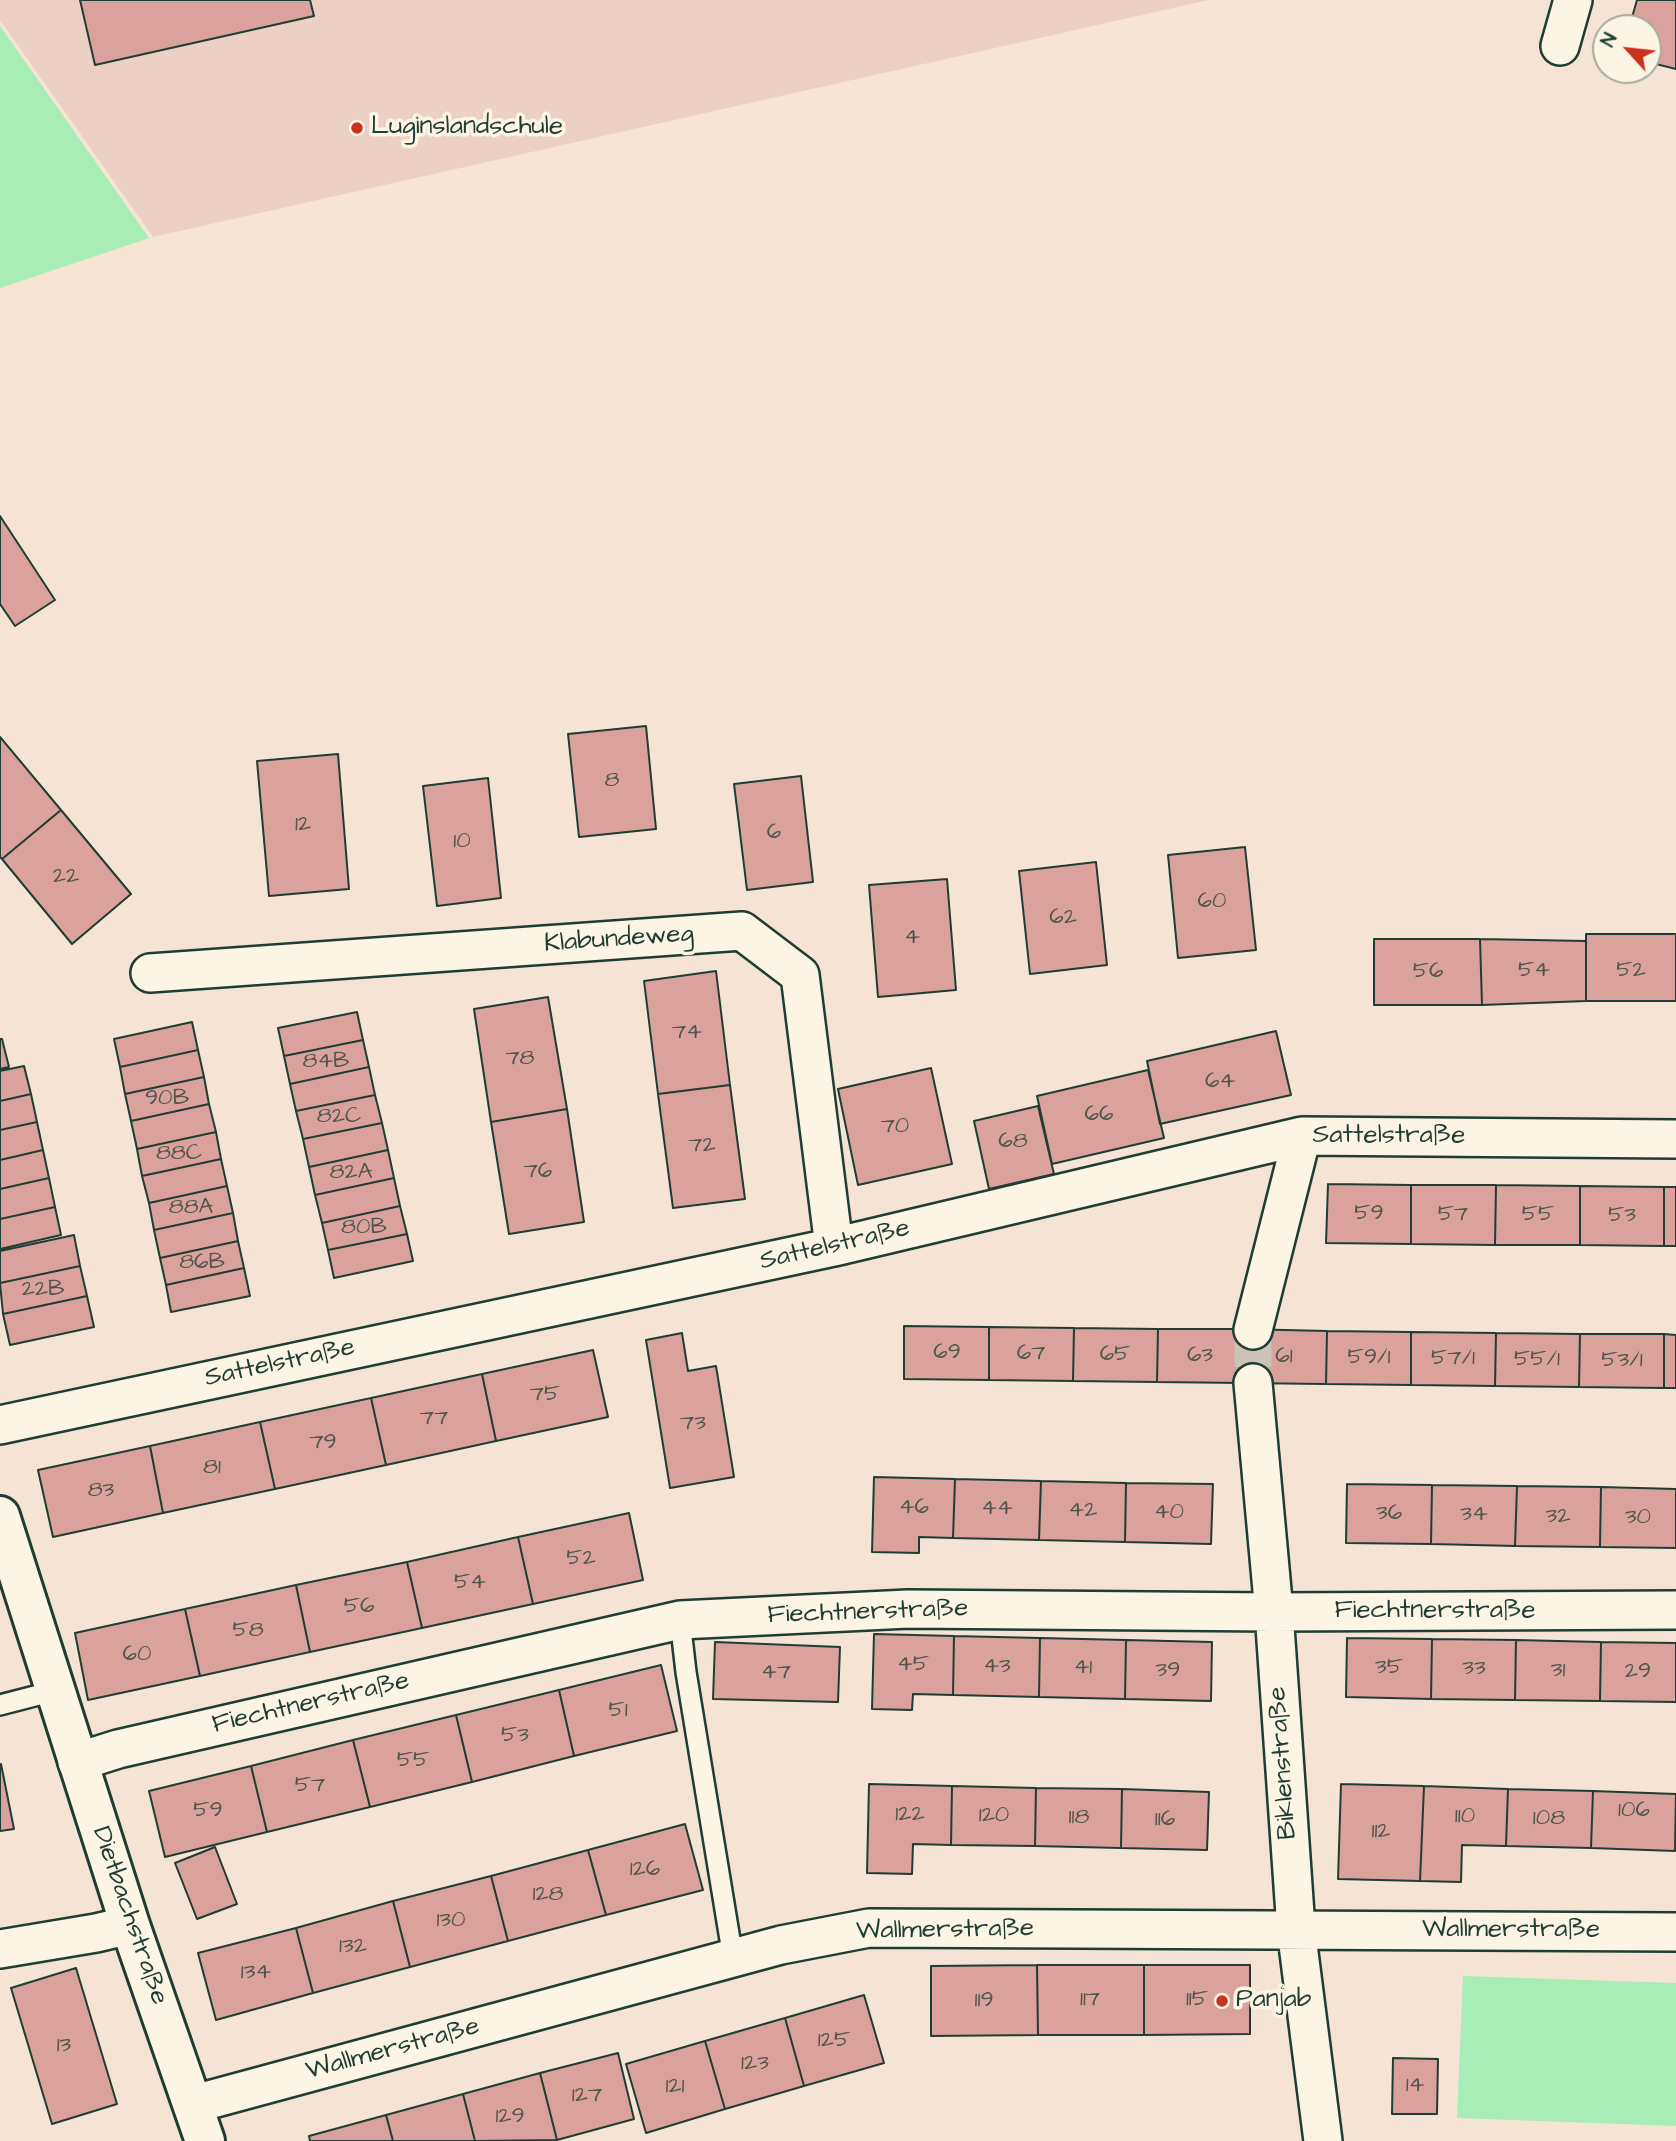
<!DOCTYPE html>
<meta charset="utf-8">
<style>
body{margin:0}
#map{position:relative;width:1676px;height:2141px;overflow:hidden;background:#f5e4d6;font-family:"Architects Daughter",sans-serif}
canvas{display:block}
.north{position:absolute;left:1592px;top:14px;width:70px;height:70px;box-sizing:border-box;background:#fcf5e5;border:2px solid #a4ab9e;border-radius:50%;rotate:297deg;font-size:19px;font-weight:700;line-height:28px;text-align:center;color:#1f3d34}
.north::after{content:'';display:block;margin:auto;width:24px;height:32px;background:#c8321e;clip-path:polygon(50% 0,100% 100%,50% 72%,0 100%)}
</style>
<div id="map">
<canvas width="1676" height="2141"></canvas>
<div class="north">N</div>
</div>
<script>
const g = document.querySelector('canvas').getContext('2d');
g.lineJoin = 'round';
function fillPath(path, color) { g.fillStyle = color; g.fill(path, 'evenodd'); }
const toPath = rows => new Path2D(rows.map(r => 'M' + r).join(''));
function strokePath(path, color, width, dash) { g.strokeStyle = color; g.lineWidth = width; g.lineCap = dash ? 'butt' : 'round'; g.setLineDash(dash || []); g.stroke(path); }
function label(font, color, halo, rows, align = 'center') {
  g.font = font + ' "Architects Daughter",sans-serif'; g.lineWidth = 7; g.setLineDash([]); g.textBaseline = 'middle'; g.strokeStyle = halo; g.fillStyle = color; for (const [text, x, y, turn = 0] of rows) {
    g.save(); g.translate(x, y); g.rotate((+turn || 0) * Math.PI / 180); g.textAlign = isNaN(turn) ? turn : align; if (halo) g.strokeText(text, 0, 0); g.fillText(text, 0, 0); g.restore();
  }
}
fillPath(toPath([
 [0,0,1209,0,153,237,0,20]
]), '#edd0c5');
fillPath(toPath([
 [0,26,149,238,0,288],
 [1463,1976,1676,1983,1676,2126,1457,2118]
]), '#a8ecb6');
const building = toPath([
 [80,0,310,0,314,16,95,65,80,0],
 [1637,0,1676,0,1676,69,1648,62,1648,28,1629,28,1637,0],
 [0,516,55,600,15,626,0,604,0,516],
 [646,726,656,829,579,837,568,734,646,726],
 [0,737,61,810,2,859,0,857,0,737],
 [338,754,349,889,269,896,257,761,338,754],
 [801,776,813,882,747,890,734,784,801,776],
 [488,778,501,898,437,906,423,786,488,778],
 [61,810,131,894,72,944,2,859,61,810],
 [1245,847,1256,950,1178,958,1168,855,1245,847],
 [1096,862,1107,965,1030,974,1019,871,1096,862],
 [947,879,956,990,878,997,869,885,947,879],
 [1586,934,1676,934,1676,1001,1586,1001,1586,934],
 [1374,939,1480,939,1482,1005,1374,1005,1374,939],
 [1480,939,1586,941,1586,1001,1482,1005,1480,939],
 [716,971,730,1085,658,1094,644,981,716,971],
 [548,997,567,1109,491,1122,474,1009,548,997],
 [357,1012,363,1040,284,1056,278,1028,357,1012],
 [192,1022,198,1050,120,1067,114,1039,192,1022],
 [1276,1031,1291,1095,1160,1124,1147,1061,1276,1031],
 [0,1039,2,1039,9,1067,0,1069,0,1039],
 [363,1040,369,1067,290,1084,284,1056,363,1040],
 [198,1050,204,1077,125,1094,120,1067,198,1050],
 [24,1066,31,1094,0,1101,0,1071,24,1066],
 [369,1067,375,1095,296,1111,290,1084,369,1067],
 [931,1068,952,1164,858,1185,838,1089,931,1068],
 [1148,1070,1164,1138,1052,1164,1037,1096,1148,1070],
 [204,1077,209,1104,131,1121,125,1094,204,1077],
 [730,1085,745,1199,673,1208,658,1094,730,1085],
 [31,1094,37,1122,0,1130,0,1101,31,1094],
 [375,1095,382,1123,303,1139,296,1111,375,1095],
 [209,1104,216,1132,137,1149,131,1121,209,1104],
 [1038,1106,1054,1174,989,1189,974,1121,1038,1106],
 [567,1109,584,1222,509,1234,491,1122,567,1109],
 [37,1122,43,1150,0,1160,0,1130,37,1122],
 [382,1123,388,1150,309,1167,303,1139,382,1123],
 [216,1132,221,1159,142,1176,137,1149,216,1132],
 [43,1150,49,1178,0,1189,0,1160,43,1150],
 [388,1150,394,1178,315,1195,309,1167,388,1150],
 [221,1159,227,1186,149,1203,142,1176,221,1159],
 [49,1178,55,1207,0,1219,0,1189,49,1178],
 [394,1178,400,1206,322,1223,315,1195,394,1178],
 [1328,1184,1411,1185,1411,1244,1326,1243,1328,1184],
 [1411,1185,1496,1185,1495,1245,1411,1244,1411,1185],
 [1496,1185,1580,1186,1580,1245,1495,1245,1496,1185],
 [227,1186,233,1213,154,1230,149,1203,227,1186],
 [1580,1186,1664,1187,1664,1246,1580,1245,1580,1186],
 [1664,1187,1676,1187,1676,1246,1664,1246,1664,1187],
 [400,1206,407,1234,328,1250,322,1223,400,1206],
 [55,1207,61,1235,0,1249,0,1219,55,1207],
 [233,1213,238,1241,160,1258,154,1230,233,1213],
 [407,1234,413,1261,334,1278,328,1250,407,1234],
 [74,1235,80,1266,0,1283,0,1251,74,1235],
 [238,1241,244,1268,166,1285,160,1258,238,1241],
 [80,1266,87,1296,3,1314,0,1283,80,1266],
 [244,1268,250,1296,171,1312,166,1285,244,1268],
 [87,1296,94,1327,10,1345,3,1314,87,1296],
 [904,1326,989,1327,989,1380,904,1379,904,1326],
 [989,1327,1074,1328,1073,1381,989,1380,989,1327],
 [1074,1328,1158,1329,1157,1382,1073,1381,1074,1328],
 [1158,1329,1242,1329,1242,1383,1157,1382,1158,1329],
 [1242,1329,1327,1331,1326,1384,1242,1383,1242,1329],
 [1327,1331,1411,1332,1411,1385,1326,1384,1327,1331],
 [1411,1332,1496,1333,1495,1386,1411,1385,1411,1332],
 [682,1333,688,1371,716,1366,734,1477,670,1488,646,1340,682,1333],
 [1496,1333,1580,1334,1579,1387,1495,1386,1496,1333],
 [1580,1334,1664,1334,1664,1388,1579,1387,1580,1334],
 [1664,1334,1676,1335,1676,1388,1664,1388,1664,1334],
 [593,1350,608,1417,496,1441,482,1374,593,1350],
 [482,1374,496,1441,386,1465,371,1398,482,1374],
 [371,1398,386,1465,275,1489,260,1422,371,1398],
 [260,1422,275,1489,163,1513,150,1446,260,1422],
 [150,1446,163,1513,53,1537,38,1470,150,1446],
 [874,1477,955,1479,953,1538,919,1537,919,1553,872,1552,874,1477],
 [955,1479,1041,1481,1039,1540,953,1538,955,1479],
 [1041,1481,1126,1483,1125,1542,1039,1540,1041,1481],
 [1126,1483,1213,1484,1211,1544,1125,1542,1126,1483],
 [1347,1484,1432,1485,1431,1544,1346,1543,1347,1484],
 [1432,1485,1517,1486,1515,1546,1431,1544,1432,1485],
 [1517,1486,1601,1487,1600,1547,1515,1546,1517,1486],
 [1601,1487,1676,1489,1676,1548,1600,1547,1601,1487],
 [629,1513,643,1580,533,1604,518,1537,629,1513],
 [518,1537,533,1604,422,1628,407,1562,518,1537],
 [407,1562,422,1628,310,1652,296,1585,407,1562],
 [296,1585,310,1652,200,1676,185,1609,296,1585],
 [185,1609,200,1676,88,1700,75,1633,185,1609],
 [874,1634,954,1636,953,1695,913,1694,912,1710,872,1709,874,1634],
 [954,1636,1040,1638,1039,1697,953,1695,954,1636],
 [1040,1638,1126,1640,1125,1699,1039,1697,1040,1638],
 [1347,1638,1432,1639,1431,1699,1346,1697,1347,1638],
 [1432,1639,1516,1640,1515,1700,1431,1699,1432,1639],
 [1126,1640,1212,1642,1211,1701,1125,1699,1126,1640],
 [1516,1640,1601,1642,1600,1701,1515,1700,1516,1640],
 [715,1642,840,1647,838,1702,713,1699,715,1642],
 [1601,1642,1676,1643,1676,1702,1600,1701,1601,1642],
 [661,1665,677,1731,574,1756,559,1690,661,1665],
 [559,1690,574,1756,472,1782,456,1715,559,1690],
 [456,1715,472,1782,370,1807,353,1740,456,1715],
 [353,1740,370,1807,267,1832,251,1766,353,1740],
 [1,1764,14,1829,0,1831,0,1765,1,1764],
 [251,1766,267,1832,165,1857,149,1791,251,1766],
 [869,1784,952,1786,951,1845,913,1844,912,1874,867,1873,869,1784],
 [1341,1784,1424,1786,1420,1881,1338,1879,1341,1784],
 [952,1786,1036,1788,1035,1846,951,1845,952,1786],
 [1424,1786,1508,1789,1506,1846,1462,1845,1461,1882,1420,1881,1424,1786],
 [1036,1788,1122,1789,1121,1848,1035,1846,1036,1788],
 [1122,1789,1209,1792,1207,1850,1121,1848,1122,1789],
 [1508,1789,1593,1791,1591,1848,1506,1846,1508,1789],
 [1593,1791,1676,1794,1675,1851,1591,1848,1593,1791],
 [685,1824,703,1890,606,1915,588,1850,685,1824],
 [215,1847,237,1904,197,1919,175,1863,215,1847],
 [588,1850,606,1915,508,1941,491,1876,588,1850],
 [491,1876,508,1941,410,1967,393,1901,491,1876],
 [393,1901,410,1967,313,1993,296,1928,393,1901],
 [296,1928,313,1993,216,2020,198,1953,296,1928],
 [1037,1965,1144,1965,1144,2035,1038,2035,1037,1965],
 [1037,1965,1038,2035,931,2036,931,1966,1037,1965],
 [1144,1965,1250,1965,1250,2034,1144,2035,1144,1965],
 [76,1968,117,2104,52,2124,11,1988,76,1968],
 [864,1995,884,2063,804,2086,785,2018,864,1995],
 [785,2018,804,2086,725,2109,705,2041,785,2018],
 [705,2041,725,2109,646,2133,626,2064,705,2041],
 [618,2053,634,2119,557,2140,540,2073,618,2053],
 [1393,2058,1438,2059,1437,2114,1392,2114,1393,2058],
 [540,2073,557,2140,475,2141,463,2094,540,2073],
 [463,2094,475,2141,393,2141,386,2115,463,2094],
 [386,2115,393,2141,310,2141,309,2136,386,2115]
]);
fillPath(building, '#dba19c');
strokePath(building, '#1f3d34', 2);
strokePath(toPath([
 [1253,1330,1253,1383]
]), '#cac3b6', 37, [37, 18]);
const lane = toPath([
 [680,1620,686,1672,733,1958],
 [0,1705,54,1691]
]);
const street = toPath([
 [1560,46,1573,0],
 [150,973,742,931,800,975,834,1247],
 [1253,1330,1302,1136],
 [1253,1383,1274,1612,1296,1929,1323,2141],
 [0,1425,834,1247,1302,1136,1676,1139],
 [77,1762,118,1749,680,1620,908,1609,1274,1612,1676,1610],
 [0,1949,96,1933,130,1925],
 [194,2104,781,1945,869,1928,1676,1932]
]);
const secondary = toPath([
 [0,1516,130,1925,205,2141]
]);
strokePath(lane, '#1f3d34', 24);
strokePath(street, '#1f3d34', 42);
strokePath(secondary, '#1f3d34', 44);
strokePath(lane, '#fcf5e5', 19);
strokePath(street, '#fcf5e5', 37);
strokePath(secondary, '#fcf5e5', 38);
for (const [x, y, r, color] of [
 [357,128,7,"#c8321e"],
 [1222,2001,7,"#c8321e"]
]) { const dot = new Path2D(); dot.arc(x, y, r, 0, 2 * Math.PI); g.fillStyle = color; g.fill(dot); strokePath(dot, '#fcf5e5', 2.5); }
label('23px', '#4e564e', null, [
 ["8",612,781],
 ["12",303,825],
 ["6",774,833],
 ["10",462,842],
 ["22",66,877],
 ["60",1212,902],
 ["62",1063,918],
 ["4",912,938],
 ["54",1534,971],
 ["52",1631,971],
 ["56",1428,972],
 ["74",687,1033],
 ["78",520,1059],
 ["84B",326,1062],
 ["64",1220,1082],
 ["90B",167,1099],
 ["66",1099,1115],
 ["82C",339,1117],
 ["70",895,1127],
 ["68",1013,1142],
 ["72",702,1146],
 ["88C",179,1154],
 ["76",538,1172],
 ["82A",351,1173],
 ["88A",191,1208],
 ["59",1369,1214],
 ["57",1453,1215],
 ["55",1538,1215],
 ["53",1622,1216],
 ["80B",364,1228],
 ["86B",202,1263],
 ["22B",43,1290],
 ["69",947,1353],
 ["67",1031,1354],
 ["65",1115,1355],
 ["63",1200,1356],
 ["61",1284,1357],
 ["59/1",1369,1358],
 ["57/1",1453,1359],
 ["55/1",1537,1360],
 ["53/1",1622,1361],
 ["75",545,1395],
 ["77",434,1419],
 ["73",693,1424],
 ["79",323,1443],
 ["81",212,1468],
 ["83",101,1491],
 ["46",914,1508],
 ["44",997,1509],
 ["42",1083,1511],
 ["40",1169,1513],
 ["36",1389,1514],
 ["34",1474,1515],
 ["32",1558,1517],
 ["30",1638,1518],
 ["52",581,1559],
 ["54",470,1583],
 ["56",359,1607],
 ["58",248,1631],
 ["60",137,1655],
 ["45",913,1665],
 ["43",997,1667],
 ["41",1083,1668],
 ["35",1389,1668],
 ["33",1474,1669],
 ["39",1168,1671],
 ["31",1558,1671],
 ["29",1638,1672],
 ["47",776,1673],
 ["51",618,1711],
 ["53",515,1736],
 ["55",413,1761],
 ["57",310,1786],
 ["59",208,1811],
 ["106",1634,1811],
 ["122",910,1815],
 ["120",994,1816],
 ["110",1465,1817],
 ["118",1079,1818],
 ["108",1549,1819],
 ["116",1165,1820],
 ["112",1381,1832],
 ["126",645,1870],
 ["128",548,1895],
 ["130",451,1921],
 ["132",353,1947],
 ["134",256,1973],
 ["117",1090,2000],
 ["115",1197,2000],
 ["119",984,2001],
 ["125",834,2041],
 ["13",64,2046],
 ["123",755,2064],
 ["14",1415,2086],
 ["121",675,2087],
 ["127",587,2096],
 ["129",510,2117]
]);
label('26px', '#1f3d34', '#fcf5e5', [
 ["Luginslandschule",371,128],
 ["Panjab",1236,2001]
], 'left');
label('26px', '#1f3d34', '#fcf5e5', [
 ["Klabundeweg",619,940,-4],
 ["Sattelstraße",1389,1137],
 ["Sattelstraße",835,1246,-13],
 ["Sattelstraße",280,1364,-12],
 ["Fiechtnerstraße",1435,1612],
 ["Fiechtnerstraße",868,1613,-2],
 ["Fiechtnerstraße",311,1704,-13],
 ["Biklenstraße",1284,1763,-94],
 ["Dietbachstraße",129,1916,71],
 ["Wallmerstraße",945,1931,-1],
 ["Wallmerstraße",1511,1931],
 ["Wallmerstraße",393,2050,-15]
]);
</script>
